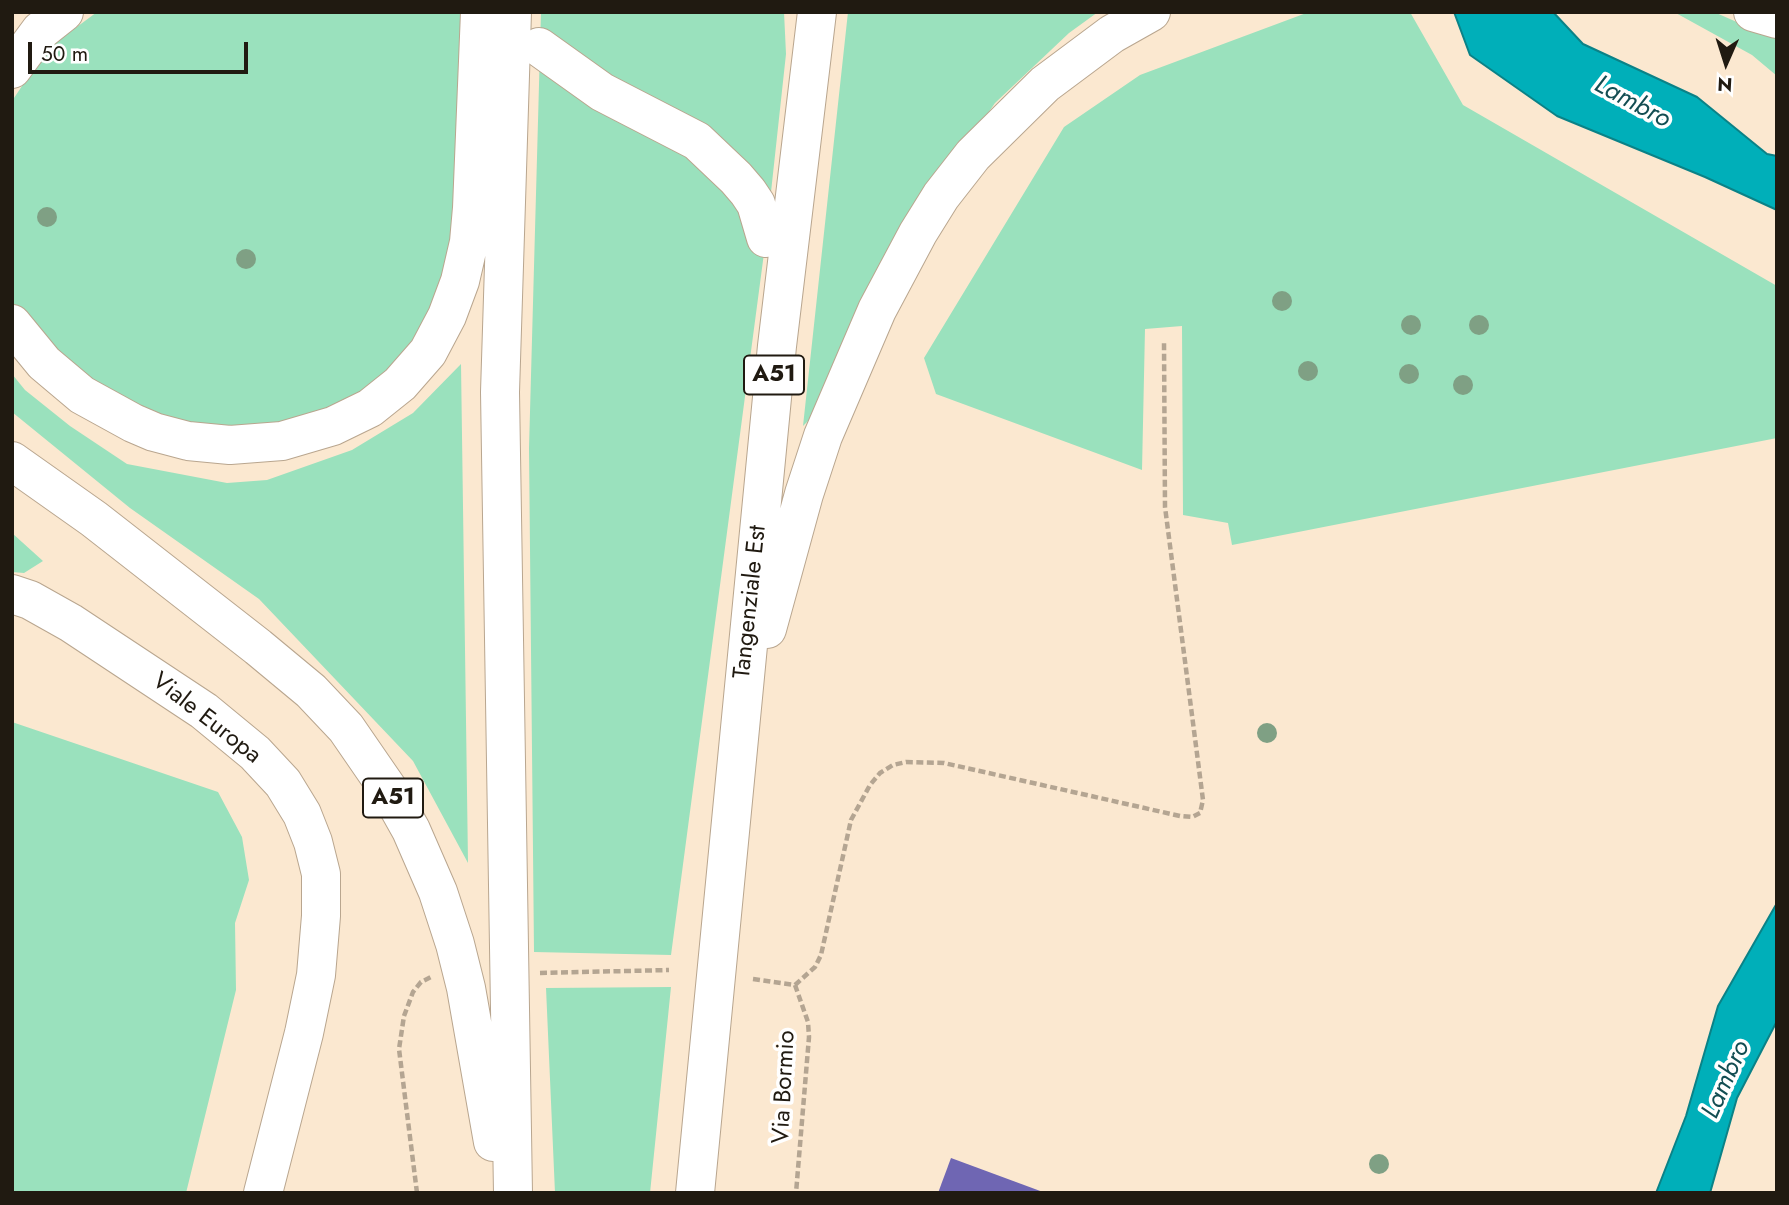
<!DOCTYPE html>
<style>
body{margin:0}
#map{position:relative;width:1789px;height:1205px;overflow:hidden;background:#fbe8d0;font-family:Jost,sans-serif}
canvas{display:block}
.frame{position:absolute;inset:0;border:14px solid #201a11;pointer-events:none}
.north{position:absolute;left:1691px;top:28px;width:70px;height:70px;-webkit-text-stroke:5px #fff;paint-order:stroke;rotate:183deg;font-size:19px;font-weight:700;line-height:28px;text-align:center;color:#201a11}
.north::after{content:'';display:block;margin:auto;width:24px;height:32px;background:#201a11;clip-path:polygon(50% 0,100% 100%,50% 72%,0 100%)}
.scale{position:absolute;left:28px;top:42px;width:220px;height:32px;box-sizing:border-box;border:4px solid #201a11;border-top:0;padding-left:9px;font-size:21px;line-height:24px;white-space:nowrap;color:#201a11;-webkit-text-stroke:5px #fff;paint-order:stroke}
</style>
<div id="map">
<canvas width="1789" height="1205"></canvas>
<div class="frame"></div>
<div class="north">N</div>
<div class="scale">50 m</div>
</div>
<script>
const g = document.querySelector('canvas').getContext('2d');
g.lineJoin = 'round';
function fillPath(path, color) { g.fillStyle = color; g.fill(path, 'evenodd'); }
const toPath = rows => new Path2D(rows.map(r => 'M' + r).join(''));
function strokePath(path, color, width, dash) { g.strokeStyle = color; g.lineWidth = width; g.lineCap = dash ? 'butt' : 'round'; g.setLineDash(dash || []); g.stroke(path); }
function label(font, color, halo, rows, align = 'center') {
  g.font = font + ' Jost,sans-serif'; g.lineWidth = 7; g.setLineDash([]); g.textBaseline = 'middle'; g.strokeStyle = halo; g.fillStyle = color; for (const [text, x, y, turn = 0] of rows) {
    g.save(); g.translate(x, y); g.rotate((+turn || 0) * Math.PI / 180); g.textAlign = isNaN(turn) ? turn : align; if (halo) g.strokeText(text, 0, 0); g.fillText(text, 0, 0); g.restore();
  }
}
fillPath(toPath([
 [97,12,473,12,447,278,421,339,362,398,234,436,127,409,34,335,12,301,12,101,40,59,54,44],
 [541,12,784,12,786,54,766,238,671,955,534,952,529,448],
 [848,12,1098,12,1069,33,995,103,897,245,820,409,803,426],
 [1309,12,1410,12,1463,105,1777,286,1777,438,1232,545,1228,523,1183,515,1182,326,1145,329,1142,470,936,394,924,358,1064,127,1140,75],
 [1674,12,1714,12,1755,30,1777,36,1777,76,1752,55],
 [461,364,468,863,413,761,259,599,130,508,12,412,12,374,25,390,70,426,127,464,227,483,267,480,352,450,413,413],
 [12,533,43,561,24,573,12,572],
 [12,722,218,792,242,837,249,880,235,923,236,990,186,1193,12,1193],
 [671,987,650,1193,555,1193,546,988]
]), '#9ae1bd');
const water = toPath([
 [1454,12,1553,12,1583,44,1697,97,1767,154,1777,156,1777,210,1705,177,1557,116,1470,55,1454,12],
 [1777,903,1777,1021,1737,1098,1710,1193,1656,1193,1686,1116,1718,1006,1777,903]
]);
fillPath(water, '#00afb9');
strokePath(water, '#0a8287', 2);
fillPath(toPath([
 [951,1158,1043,1192,1043,1193,938,1193]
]), '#6f66b3');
const minor = toPath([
 [539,47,602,92,697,141,736,178,748,192,756,204,766,238],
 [12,594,30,600,71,623,204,711,255,753,283,783,302,814,313,842,321,874,321,916,316,975,304,1033,263,1193]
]);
const highway = toPath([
 [512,12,500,392,513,1193],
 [1753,12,1777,19],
 [12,69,40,31,64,12],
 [12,324,44,363,82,395,133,423,154,432,188,441,230,445,282,441,333,426,370,408,400,384,428,352,447,316,460,281,469,242,472,208,480,12],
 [12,461,94,519,258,647,311,691,346,728,388,789,411,830,438,892,455,944,466,988,493,1142],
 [767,629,804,494,823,436,877,310,918,233,941,196,973,155,1045,84,1112,34,1151,12],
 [695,1193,777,346,817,12]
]);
strokePath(minor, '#b9a68f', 40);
strokePath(highway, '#b9a68f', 40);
strokePath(toPath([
 [540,973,669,970],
 [753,979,795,985],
 [795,985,815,967,821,955,851,820,870,785,880,773,893,765,906,762,944,763,1180,816,1192,817,1200,813,1203,800,1165,507,1164,341],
 [795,985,808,1022,809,1037,796,1193],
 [417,1193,399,1049,404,1016,413,992,421,982,431,977]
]), '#b4a592', 4.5, [7, 3.5]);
strokePath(minor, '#fff', 38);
strokePath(highway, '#fff', 38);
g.fillStyle = '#7fa084';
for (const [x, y] of [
 [47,217],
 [246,259],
 [1282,301],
 [1411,325],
 [1479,325],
 [1308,371],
 [1409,374],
 [1463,385],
 [1267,733],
 [1379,1164]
]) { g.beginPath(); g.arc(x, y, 10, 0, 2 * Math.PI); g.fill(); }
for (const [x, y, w] of [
 [774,375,60],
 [393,798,60]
]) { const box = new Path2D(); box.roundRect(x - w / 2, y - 19.5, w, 39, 5); g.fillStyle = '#fff'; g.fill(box); strokePath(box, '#201a11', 2); }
label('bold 23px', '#201a11', null, [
 ["A51",774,375],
 ["A51",393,798]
]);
label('24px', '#201a11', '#fff', [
 ["Tangenziale Est",751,602,-84],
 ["Viale Europa",206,719,38],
 ["Via Bormio",785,1087,-87]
]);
label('italic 26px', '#134e53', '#fff', [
 ["Lambro",1632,103,28],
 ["Lambro",1727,1080,-66]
]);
</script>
